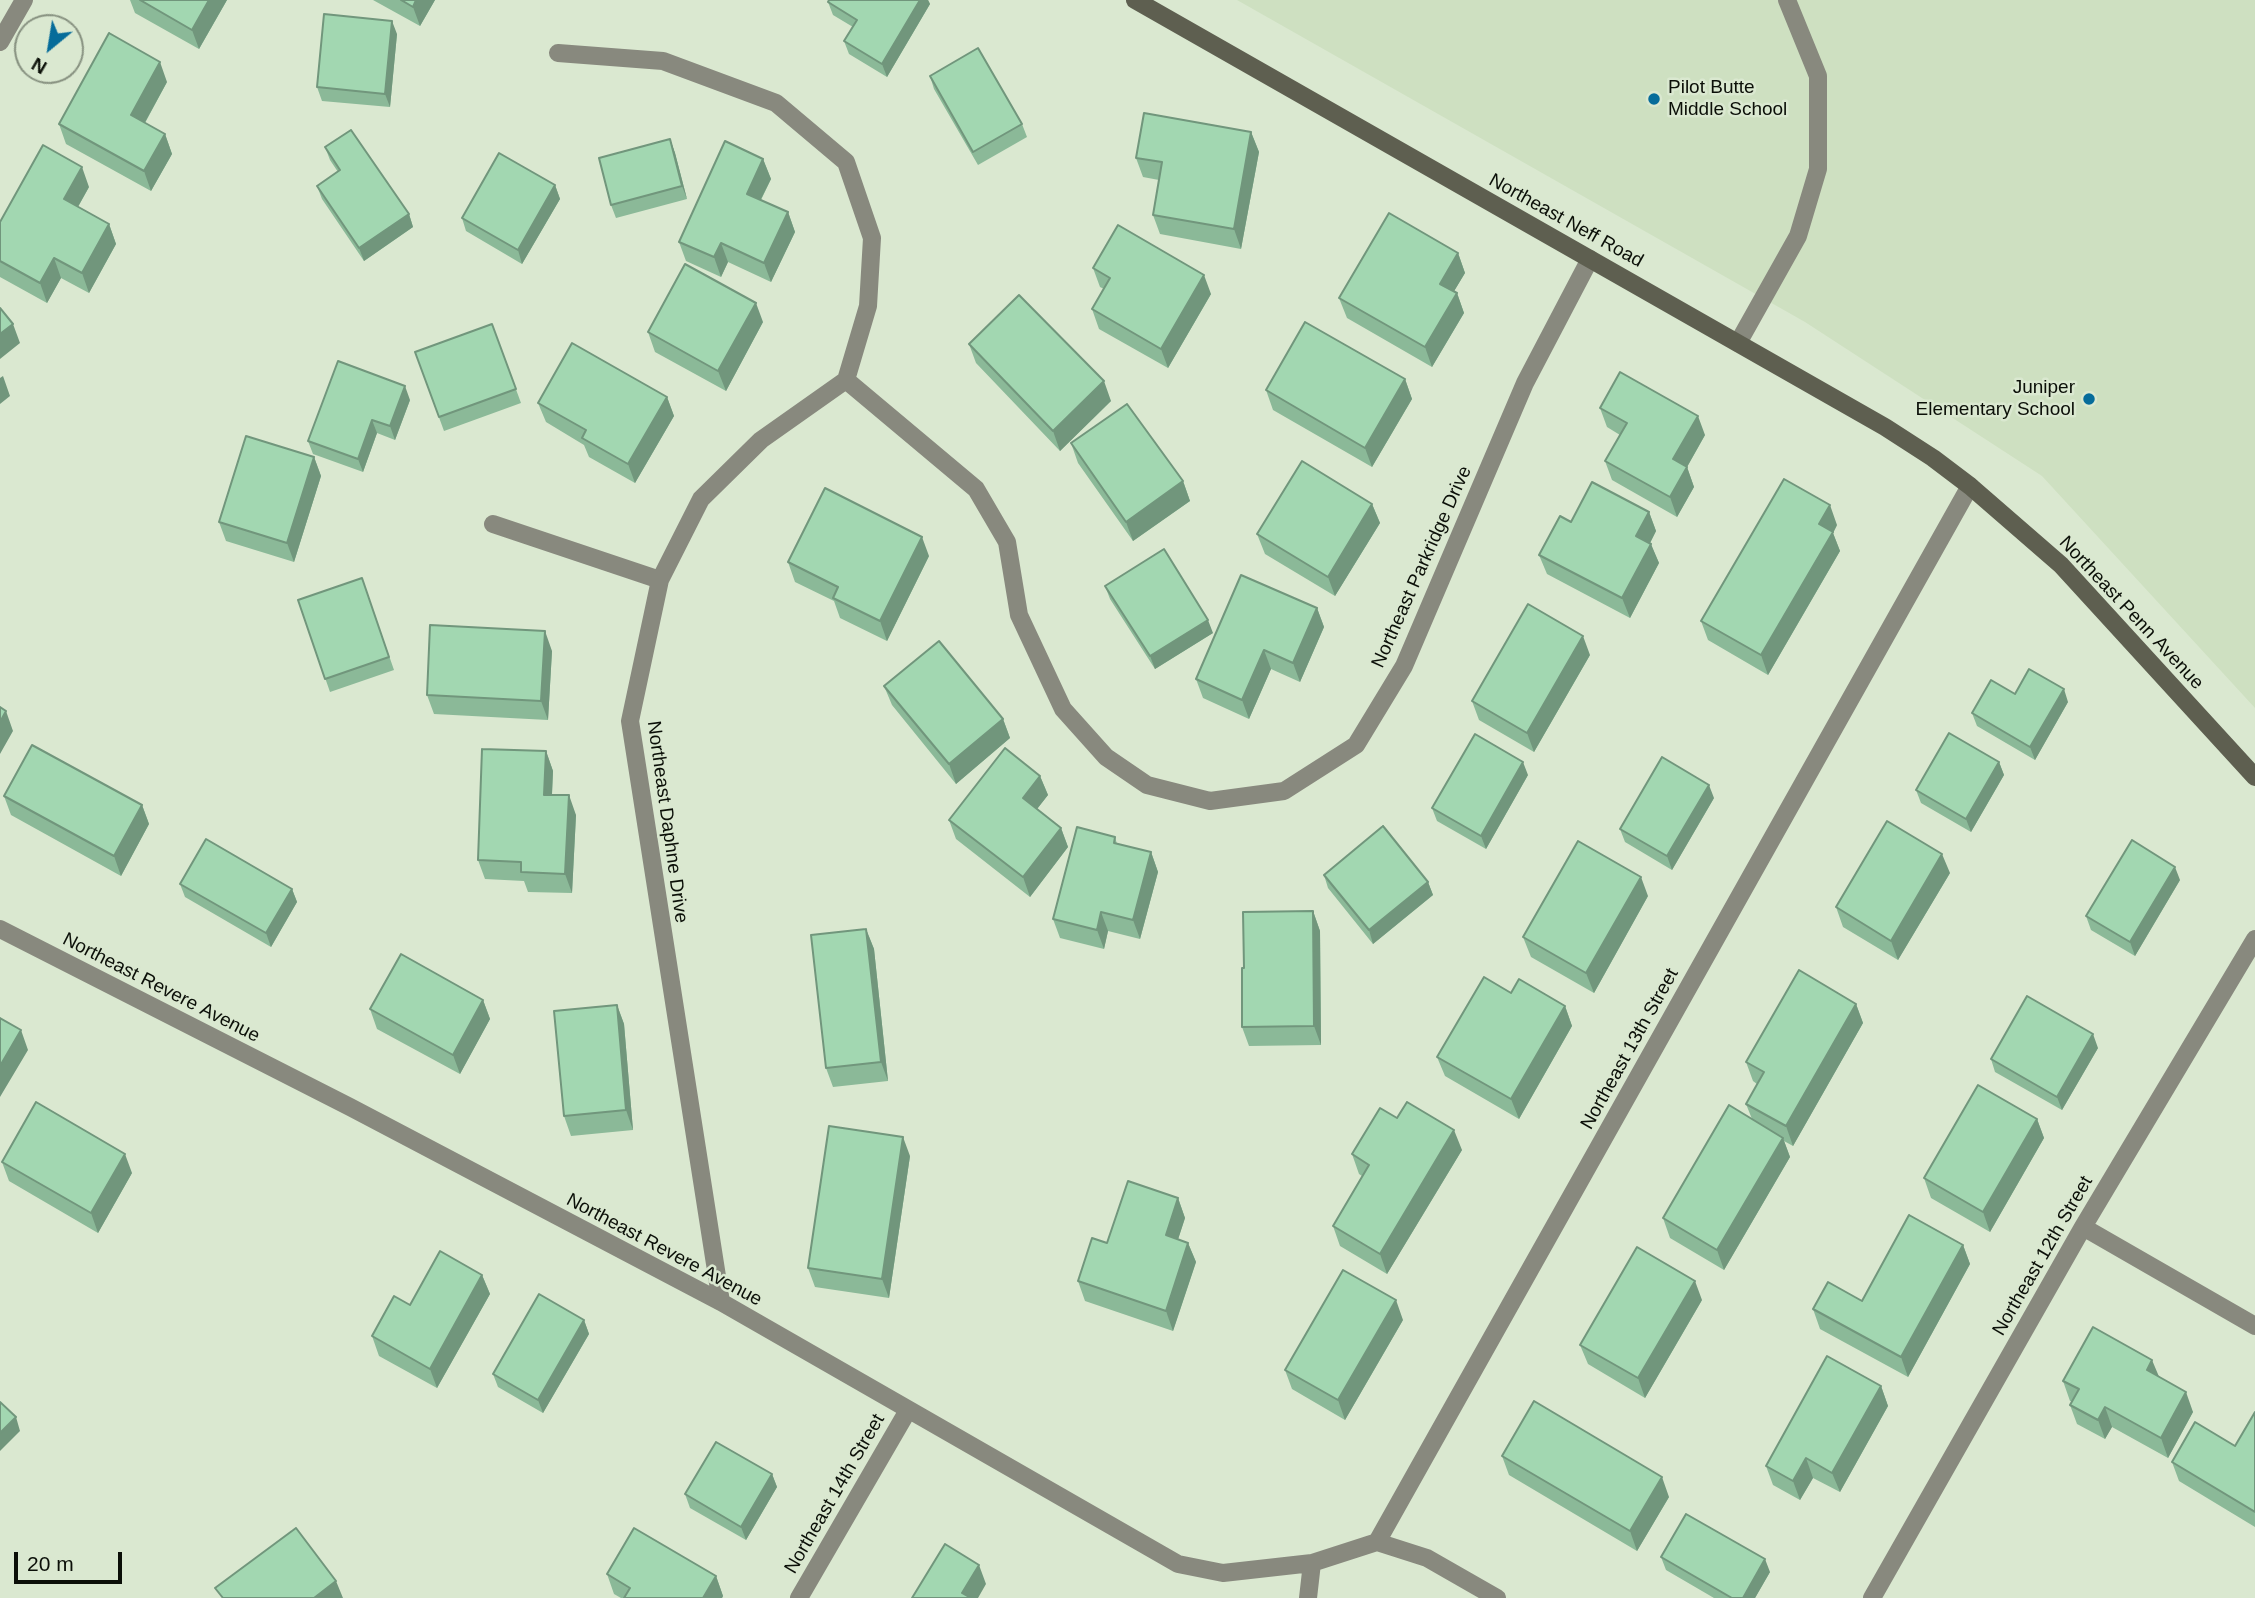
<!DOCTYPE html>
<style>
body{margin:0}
#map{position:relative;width:2255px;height:1598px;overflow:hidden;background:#dae8d0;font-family:Arial,sans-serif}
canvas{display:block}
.north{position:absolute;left:14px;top:14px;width:70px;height:70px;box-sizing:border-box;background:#dae8d0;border:2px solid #879180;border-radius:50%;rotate:210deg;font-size:19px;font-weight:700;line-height:28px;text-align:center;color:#0b0f08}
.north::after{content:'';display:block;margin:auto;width:24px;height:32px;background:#066c9a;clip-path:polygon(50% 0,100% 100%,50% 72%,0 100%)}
.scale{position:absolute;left:14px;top:1552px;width:108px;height:32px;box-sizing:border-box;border:4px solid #0b0f08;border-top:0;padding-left:9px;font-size:21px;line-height:24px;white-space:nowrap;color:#0b0f08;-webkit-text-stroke:5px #dae8d0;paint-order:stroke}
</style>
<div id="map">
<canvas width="2255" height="1598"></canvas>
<div class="north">N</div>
<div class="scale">20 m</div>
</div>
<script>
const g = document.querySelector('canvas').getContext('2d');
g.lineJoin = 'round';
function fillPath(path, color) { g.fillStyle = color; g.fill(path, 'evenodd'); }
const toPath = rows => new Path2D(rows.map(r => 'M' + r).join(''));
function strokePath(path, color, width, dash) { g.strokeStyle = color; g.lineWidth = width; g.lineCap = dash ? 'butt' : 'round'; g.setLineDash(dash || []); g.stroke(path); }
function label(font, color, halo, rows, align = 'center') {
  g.font = font + ' Arial,sans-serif'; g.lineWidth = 5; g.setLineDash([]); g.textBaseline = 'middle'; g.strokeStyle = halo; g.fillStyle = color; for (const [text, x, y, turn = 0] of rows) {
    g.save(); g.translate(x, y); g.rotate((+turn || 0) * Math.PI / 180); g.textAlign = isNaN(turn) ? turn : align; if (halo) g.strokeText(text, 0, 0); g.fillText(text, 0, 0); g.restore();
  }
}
fillPath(toPath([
 [1237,0,2255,0,2255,708,2042,476,1805,322]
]), '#cee0c1');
strokePath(toPath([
 [1738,343,1798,236,1818,169,1818,76,1787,0]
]), '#88897e', 18);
strokePath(toPath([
 [0,42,24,0],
 [558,53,663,61,776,103,846,162,872,238,868,306,846,380,761,440,701,499,660,580,630,721,721,1302],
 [846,380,976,489,1007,542,1019,615,1063,709,1106,757,1147,785,1210,801,1284,791,1356,745,1404,666,1525,383,1590,259],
 [493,524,660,580],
 [0,929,350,1107,721,1302,1178,1564,1223,1573,1312,1563],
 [2083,1227,2255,1326],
 [1377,1542,1427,1558,1497,1598],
 [799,1598,907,1412],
 [1308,1598,1312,1563,1377,1542,1970,486],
 [1872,1598,2083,1227,2255,939]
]), '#88897e', 18);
strokePath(toPath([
 [1135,0,1885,427,1933,458,1970,486,2061,565,2255,777]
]), '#5e5f50', 18);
fillPath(toPath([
 [130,0,227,0,199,49,135,13],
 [373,0,435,0,420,26],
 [829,0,928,0,930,4,887,77,849,54,844,41,853,27,833,15,828,2],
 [397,34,390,107,322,101,317,87],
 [930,76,1022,124,1027,137,978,165,934,89],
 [167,82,145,123,165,134,172,154,151,191,66,144,59,124],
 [1251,132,1259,152,1241,249,1160,234,1153,215,1159,180,1143,177,1136,158],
 [670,139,675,153,687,199,616,218,611,205],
 [325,147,409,214,413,227,364,261,322,199,317,186,338,172,330,160],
 [763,159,771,179,761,200,788,212,795,232,771,282,728,262,721,277,686,261,679,242],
 [555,185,560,199,522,264,466,231,462,218],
 [89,187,78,207,109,224,116,244,89,293,61,278,47,303,0,277,0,222],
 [1458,253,1465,273,1454,291,1457,293,1464,313,1432,367,1347,318,1339,298],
 [1093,268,1211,294,1168,368,1099,329,1092,309,1104,289,1100,287],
 [763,322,726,391,655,352,648,332],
 [492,324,521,403,444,431,415,352],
 [969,344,1111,401,1060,451,976,363],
 [1405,379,1412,399,1372,467,1273,410,1266,390],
 [667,397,674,416,635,483,589,457,584,445,546,422,538,403],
 [410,400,395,440,377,433,363,472,313,454,308,441],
 [1600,408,1705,435,1687,467,1694,487,1677,517,1612,480,1605,461,1620,435,1607,427],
 [1071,443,1183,481,1190,501,1133,541,1078,463],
 [314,457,321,476,294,562,226,541,219,522],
 [1372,504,1380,523,1335,596,1265,554,1257,534],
 [1649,512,1656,531,1650,543,1659,563,1630,618,1547,574,1539,555,1571,522],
 [1837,525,1833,533,1840,551,1768,675,1708,640,1701,621],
 [929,556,887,641,840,618,834,601,795,582,788,562],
 [362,578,394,670,330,692,298,600],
 [1105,586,1213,633,1155,669,1110,599],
 [1317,608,1324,627,1300,682,1271,669,1249,719,1203,698,1196,679],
 [552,651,548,720,434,714,427,695],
 [1590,655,1534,752,1479,720,1472,701],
 [884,686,1003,719,1010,738,956,784,892,705],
 [2068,702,2035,760,1977,726,1972,713],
 [546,751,553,771,552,795,576,815,572,893,528,892,524,881,485,879,478,860],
 [1999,762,2004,775,1971,832,1921,803,1916,790],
 [1528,775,1486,849,1437,821,1432,808],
 [1040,776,1048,795,1037,809,1061,828,1068,847,1030,897,956,839,949,820],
 [4,796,142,805,149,824,121,876,11,815],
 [1714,798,1672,870,1625,842,1620,829],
 [1115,837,1117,844,1151,852,1158,872,1140,939,1108,931,1104,949,1060,938,1053,919],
 [1950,873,1898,960,1843,927,1836,907],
 [1324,875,1428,882,1433,895,1373,944,1328,888],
 [2180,880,2135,956,2091,930,2086,916],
 [180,884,292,889,297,902,271,947,185,897],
 [1648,896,1594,993,1531,957,1523,937],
 [1313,911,1320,931,1321,1045,1249,1046,1242,1027,1244,968],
 [866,929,874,949,888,1081,833,1087,826,1068],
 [1511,993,1565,1006,1572,1026,1519,1119,1445,1076,1437,1057],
 [483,1000,490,1019,460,1074,377,1029,370,1009],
 [1856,1004,1863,1023,1793,1146,1784,1141,1790,1157,1724,1270,1670,1238,1663,1218,1752,1119,1746,1104,1757,1084,1753,1081,1746,1062],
 [617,1005,624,1024,633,1130,571,1136,564,1116],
 [2098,1048,2062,1110,1995,1072,1991,1059],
 [1397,1118,1462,1150,1387,1274,1340,1246,1333,1226,1362,1176,1359,1174,1352,1154],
 [2037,1119,2044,1138,1990,1232,1931,1198,1924,1178],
 [910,1156,889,1298,815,1287,808,1268],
 [2,1162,132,1173,98,1233,9,1181],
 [1178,1198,1185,1218,1178,1239,1188,1243,1196,1262,1173,1331,1085,1301,1078,1281,1107,1243],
 [1963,1245,1970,1264,1908,1377,1820,1329,1813,1309,1862,1301],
 [482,1275,490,1294,437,1388,379,1356,372,1336],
 [1702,1300,1645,1398,1588,1364,1580,1345],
 [584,1320,589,1334,543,1413,498,1387,493,1374],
 [1403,1320,1345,1420,1292,1389,1285,1370],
 [2159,1376,2193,1412,2168,1458,2112,1427,2105,1439,2077,1424,2070,1405,2072,1401,2070,1401,2063,1381],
 [1881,1386,1888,1406,1840,1492,1813,1478,1800,1500,1773,1485,1766,1466],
 [2255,1412,2255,1527,2179,1481,2172,1462,2235,1446],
 [1502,1456,1669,1497,1637,1551,1509,1475],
 [772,1474,777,1487,746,1540,690,1508,685,1494],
 [1661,1557,1770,1572,1755,1598,1714,1598,1666,1570],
 [607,1574,716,1576,723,1596,722,1598,621,1598,614,1594]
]), '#8bb998');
fillPath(toPath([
 [209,0,227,0,199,49,192,30],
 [416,0,435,0,420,26,413,7],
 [920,0,928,0,930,4,887,77,882,64],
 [392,21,397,34,390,107,385,94],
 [160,62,167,82,138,135,131,115],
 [1251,132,1259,152,1241,249,1234,229],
 [165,134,172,154,151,191,144,171],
 [670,139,675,153,687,199,682,186],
 [763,159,771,179,754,213,747,194],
 [82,167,89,187,71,219,64,199],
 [555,185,560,199,522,264,518,250],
 [788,212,795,232,771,282,764,263],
 [409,214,413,227,364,261,359,248],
 [109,224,116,244,89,293,82,273],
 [721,243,728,262,721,277,714,257],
 [1458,253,1465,273,1447,303,1440,284],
 [54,258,61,278,47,303,40,283],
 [1204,275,1211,294,1168,368,1161,349],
 [1457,293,1464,313,1432,367,1425,347],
 [756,303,763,322,726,391,718,371],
 [13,324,20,343,0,359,0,334],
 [3,376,10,396,0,404,0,378],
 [1405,379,1412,399,1372,467,1365,448],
 [1104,381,1111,401,1060,451,1053,431],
 [405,386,410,400,395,440,390,426],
 [667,397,674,416,635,483,628,464],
 [1698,416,1705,435,1687,467,1694,487,1677,517,1670,497,1673,459],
 [372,420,377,433,363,472,358,459],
 [314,457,321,476,294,562,287,543],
 [1183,481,1190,501,1133,541,1126,522],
 [1372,504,1380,523,1335,596,1328,577],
 [1830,505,1837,525,1833,533,1840,551,1768,675,1761,655,1819,524],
 [1649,512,1656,531,1644,555,1636,536],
 [922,537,929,556,887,641,880,621],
 [1651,544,1659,563,1630,618,1622,598],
 [1317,608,1324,627,1300,682,1293,663],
 [1208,620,1213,633,1155,669,1150,656],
 [545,631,552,651,548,720,541,701],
 [1583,636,1590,655,1534,752,1527,733],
 [1264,650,1271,669,1249,719,1242,700],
 [2064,689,2068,702,2035,760,2030,747],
 [6,711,13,731,0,754,0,722],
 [1003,719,1010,738,956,784,949,764],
 [546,751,553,771,551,814,544,795],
 [1523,762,1528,775,1486,849,1481,836],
 [1999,762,2004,775,1971,832,1966,819],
 [1040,776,1048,795,1030,818,1023,798],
 [1709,785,1714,798,1672,870,1667,856],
 [569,795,576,815,572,893,565,874],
 [142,805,149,824,121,876,114,856],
 [1061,828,1068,847,1030,897,1023,877],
 [1151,852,1158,872,1140,939,1133,920],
 [1942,854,1950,873,1898,960,1891,941],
 [2175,867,2180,880,2135,956,2130,942],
 [1641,877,1648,896,1594,993,1586,973],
 [1428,882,1433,895,1373,944,1369,930],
 [292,889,297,902,271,947,266,933],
 [1313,911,1320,931,1321,1045,1314,1026],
 [1101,912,1108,931,1104,949,1097,930],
 [866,929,874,949,888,1081,881,1062],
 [483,1000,490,1019,460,1074,453,1055],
 [1856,1004,1863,1023,1793,1146,1786,1126],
 [617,1005,624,1024,633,1130,626,1110],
 [1565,1006,1572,1026,1519,1119,1511,1099],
 [21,1030,28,1050,0,1097,0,1066],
 [2093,1034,2098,1048,2062,1110,2057,1097],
 [2037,1119,2044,1138,1990,1232,1983,1212],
 [1454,1130,1462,1150,1387,1274,1380,1254],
 [903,1137,910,1156,889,1298,882,1279],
 [1783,1138,1790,1157,1724,1270,1717,1250],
 [125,1154,132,1173,98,1233,91,1213],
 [1178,1198,1185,1218,1173,1255,1166,1235],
 [1188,1243,1196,1262,1173,1331,1166,1311],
 [1963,1245,1970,1264,1908,1377,1901,1357],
 [482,1275,490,1294,437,1388,430,1369],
 [1695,1281,1702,1300,1645,1398,1638,1378],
 [1396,1300,1403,1320,1345,1420,1338,1400],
 [584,1320,589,1334,543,1413,538,1400],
 [2152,1360,2160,1379,2147,1370],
 [1881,1386,1888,1406,1840,1492,1832,1473],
 [2186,1392,2193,1412,2168,1458,2161,1438],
 [2105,1407,2112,1427,2105,1439,2098,1420],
 [16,1417,20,1431,0,1451,0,1433],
 [1806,1458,1813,1478,1800,1500,1793,1481],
 [772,1474,777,1487,746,1540,741,1527],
 [1662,1477,1669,1497,1637,1551,1630,1531],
 [1765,1559,1770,1572,1755,1598,1743,1598],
 [979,1565,986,1584,978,1598,964,1598,962,1593],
 [716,1576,723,1596,722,1598,703,1598],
 [336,1581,343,1598,314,1598]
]), '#71967c');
const building = toPath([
 [140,0,209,0,192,30,140,0],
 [401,0,416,0,413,7,401,0],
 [829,0,920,0,882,64,844,41,857,20,828,2,829,0],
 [324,14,392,21,385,94,317,87,324,14],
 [109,33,160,62,131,115,165,134,144,171,59,124,109,33],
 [978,48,1022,124,973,152,930,76,978,48],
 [1144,113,1251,132,1234,229,1153,215,1162,162,1136,158,1144,113],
 [351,130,409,214,359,248,317,186,340,170,325,147,351,130],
 [670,139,682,186,611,205,599,158,670,139],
 [725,141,763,159,747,194,788,212,764,263,721,243,714,257,679,242,725,141],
 [43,145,82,167,64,199,109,224,82,273,54,258,40,283,0,261,0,222,43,145],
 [499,153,555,185,518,250,462,218,499,153],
 [1389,213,1458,253,1440,284,1457,293,1425,347,1339,298,1389,213],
 [1118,225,1204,275,1161,349,1092,309,1110,278,1093,268,1118,225],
 [685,264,756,303,718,371,648,332,685,264],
 [1019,295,1104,381,1053,431,969,344,1019,295],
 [0,308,13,324,0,334,0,308],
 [1305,322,1405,379,1365,448,1266,390,1305,322],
 [492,324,516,389,439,417,415,352,492,324],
 [572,343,667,397,628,464,582,438,586,430,538,403,572,343],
 [338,361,405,386,390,426,372,420,358,459,308,441,338,361],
 [1620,372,1698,416,1673,459,1687,467,1670,497,1605,461,1627,423,1600,408,1620,372],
 [1127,404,1183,481,1126,522,1071,443,1127,404],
 [246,436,314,457,287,543,219,522,246,436],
 [1302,461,1372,504,1328,577,1257,534,1302,461],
 [1784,479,1830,505,1819,524,1833,532,1761,655,1701,621,1784,479],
 [1592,482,1649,512,1636,536,1651,544,1622,598,1539,555,1560,516,1571,522,1592,482],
 [825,488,922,537,880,621,833,598,838,587,788,562,825,488],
 [1164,549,1208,620,1150,656,1105,586,1164,549],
 [1241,575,1317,608,1293,663,1264,650,1242,700,1196,679,1241,575],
 [362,578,389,657,325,679,298,600,362,578],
 [1528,604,1583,636,1527,733,1472,701,1528,604],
 [430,625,545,631,541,701,427,695,430,625],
 [939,641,1003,719,949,764,884,686,939,641],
 [2029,669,2064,689,2030,747,1972,713,1991,680,2015,694,2029,669],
 [0,707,6,711,0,722,0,707],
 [1949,733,1999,762,1966,819,1916,790,1949,733],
 [1475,734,1523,762,1481,836,1432,808,1475,734],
 [32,745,142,805,114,856,4,796,32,745],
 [1005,748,1040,776,1023,798,1061,828,1023,877,949,820,1005,748],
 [482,749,546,751,544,795,569,795,565,874,521,872,521,862,478,860,482,749],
 [1662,757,1709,785,1667,856,1620,829,1662,757],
 [1887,821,1942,854,1891,941,1836,907,1887,821],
 [1383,826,1428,882,1369,930,1324,875,1383,826],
 [1077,827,1115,837,1114,843,1151,852,1133,920,1101,912,1097,930,1053,919,1077,827],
 [206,839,292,889,266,933,180,884,206,839],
 [2132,840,2175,867,2130,942,2086,916,2132,840],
 [1578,841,1641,877,1586,973,1523,937,1578,841],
 [1313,911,1314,1026,1242,1027,1242,968,1244,968,1243,912,1313,911],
 [866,929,881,1062,826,1068,811,935,866,929],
 [401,954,483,1000,453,1055,370,1009,401,954],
 [1799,970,1856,1004,1786,1126,1746,1104,1764,1072,1746,1062,1799,970],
 [1484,977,1511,993,1519,979,1565,1006,1511,1099,1437,1057,1484,977],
 [2027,996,2093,1034,2057,1097,1991,1059,2027,996],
 [617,1005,626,1110,564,1116,554,1011,617,1005],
 [0,1018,21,1030,0,1066,0,1018],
 [1978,1085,2037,1119,1983,1212,1924,1178,1978,1085],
 [36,1102,125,1154,91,1213,2,1162,36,1102],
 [1407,1102,1454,1130,1380,1254,1333,1226,1369,1165,1352,1154,1380,1108,1397,1118,1407,1102],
 [1729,1105,1783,1138,1717,1250,1663,1218,1729,1105],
 [829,1126,903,1137,882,1279,808,1268,829,1126],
 [1128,1181,1178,1198,1166,1235,1188,1243,1166,1311,1078,1281,1092,1238,1107,1243,1128,1181],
 [1909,1215,1963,1245,1901,1357,1813,1309,1828,1282,1862,1301,1909,1215],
 [1637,1247,1695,1281,1638,1378,1580,1345,1637,1247],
 [440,1251,482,1275,430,1369,372,1336,394,1296,410,1305,440,1251],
 [1343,1270,1396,1300,1338,1400,1285,1370,1343,1270],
 [539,1294,584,1320,538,1400,493,1374,539,1294],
 [2093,1327,2152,1360,2147,1370,2186,1392,2161,1438,2105,1407,2098,1420,2070,1405,2079,1389,2063,1381,2093,1327],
 [1827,1356,1881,1386,1832,1473,1806,1458,1793,1481,1766,1466,1827,1356],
 [1534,1401,1662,1477,1630,1531,1502,1456,1534,1401],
 [0,1402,16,1417,0,1433,0,1402],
 [2255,1412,2255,1512,2172,1462,2195,1422,2235,1446,2255,1412],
 [716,1442,772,1474,741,1527,685,1494,716,1442],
 [1686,1514,1765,1559,1743,1598,1732,1598,1661,1557,1686,1514],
 [296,1528,336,1581,314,1598,223,1598,215,1588,296,1528],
 [634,1528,716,1576,703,1598,624,1598,630,1588,607,1574,634,1528],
 [945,1544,979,1565,962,1593,971,1598,912,1598,945,1544]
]);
fillPath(building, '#a2d7b1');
strokePath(building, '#71967c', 2);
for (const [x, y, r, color] of [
 [1654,99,7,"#066c9a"],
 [2089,399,7,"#066c9a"]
]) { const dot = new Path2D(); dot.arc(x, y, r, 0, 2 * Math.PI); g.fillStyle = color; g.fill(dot); strokePath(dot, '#dae8d0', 2.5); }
label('19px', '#0b0f08', '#dae8d0', [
 ["Pilot Butte",1668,88],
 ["Middle School",1668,110],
 ["Juniper",2075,388,"right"],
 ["Elementary School",2075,410,"right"]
], 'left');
label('19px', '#0b0f08', '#dae8d0', [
 ["Northeast Neff Road",1566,221,29],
 ["Northeast Parkridge Drive",1422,567,-66],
 ["Northeast Penn Avenue",2131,613,47],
 ["Northeast Daphne Drive",667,822,82],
 ["Northeast Revere Avenue",161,988,27],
 ["Northeast 13th Street",1630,1049,-61],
 ["Northeast Revere Avenue",664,1250,28],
 ["Northeast 12th Street",2043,1256,-60],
 ["Northeast 14th Street",835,1494,-60]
]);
</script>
